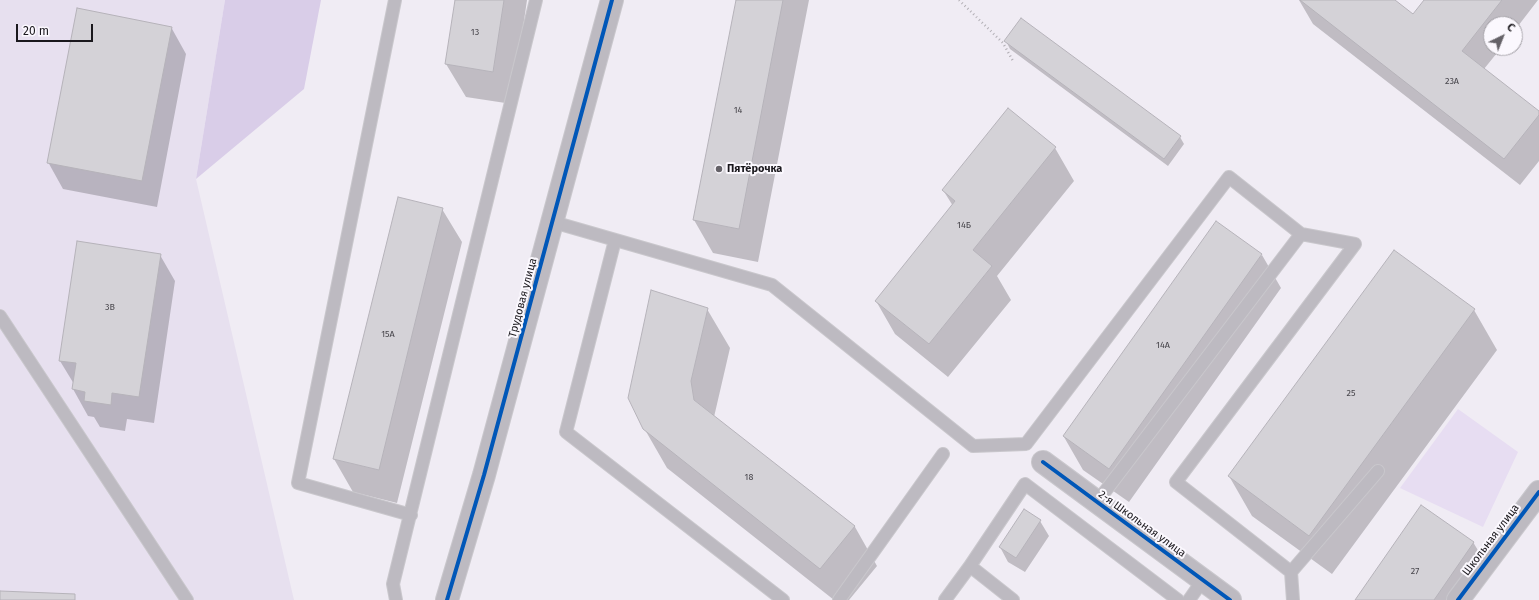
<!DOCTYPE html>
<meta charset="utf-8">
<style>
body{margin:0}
#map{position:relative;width:1539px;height:600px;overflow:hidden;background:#f0ecf4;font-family:"Fira Sans",sans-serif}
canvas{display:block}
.north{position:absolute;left:1483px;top:16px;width:40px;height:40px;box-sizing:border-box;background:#fbf8fe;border:1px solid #a19ea4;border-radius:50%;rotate:43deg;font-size:11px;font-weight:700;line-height:16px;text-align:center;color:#1a181d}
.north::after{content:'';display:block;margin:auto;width:14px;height:18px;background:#656268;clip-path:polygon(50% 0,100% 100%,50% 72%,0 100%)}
.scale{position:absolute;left:16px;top:24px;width:77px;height:18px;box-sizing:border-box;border:2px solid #1a181d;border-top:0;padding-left:5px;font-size:12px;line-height:14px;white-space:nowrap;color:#1a181d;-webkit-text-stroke:3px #fbf8fe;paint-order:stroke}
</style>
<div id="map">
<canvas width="1539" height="600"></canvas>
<div class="north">С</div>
<div class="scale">20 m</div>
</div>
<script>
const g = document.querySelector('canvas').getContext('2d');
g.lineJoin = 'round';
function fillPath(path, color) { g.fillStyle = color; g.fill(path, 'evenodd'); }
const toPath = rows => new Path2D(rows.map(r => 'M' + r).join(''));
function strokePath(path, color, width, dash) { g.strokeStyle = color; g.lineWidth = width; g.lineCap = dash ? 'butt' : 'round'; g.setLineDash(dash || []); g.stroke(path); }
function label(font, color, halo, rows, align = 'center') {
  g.font = font + ' "Fira Sans",sans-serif'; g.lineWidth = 4; g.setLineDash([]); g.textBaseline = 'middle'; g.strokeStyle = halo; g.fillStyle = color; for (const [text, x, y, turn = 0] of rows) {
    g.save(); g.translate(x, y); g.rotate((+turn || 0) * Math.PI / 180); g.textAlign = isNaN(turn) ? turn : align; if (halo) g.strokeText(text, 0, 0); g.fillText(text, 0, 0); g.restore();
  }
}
fillPath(toPath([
 [0,0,225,0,196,179,294,600,0,600]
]), '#e7e0ef');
fillPath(toPath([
 [1458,409,1518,452,1483,527,1400,488]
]), '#e7ddf2');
fillPath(toPath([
 [225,0,321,0,304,89,196,179]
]), '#d9cde8');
fillPath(toPath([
 [456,0,527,0,512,104,466,97,446,64],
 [737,0,809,0,758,262,713,253,694,220],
 [1299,0,1393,0,1413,16,1425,0,1538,0,1515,30,1515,24,1491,24,1491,48,1501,48,1484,69,1539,112,1539,161,1520,185,1313,24],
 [171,27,186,54,157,207,63,189,48,162],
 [1006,41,1180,137,1184,144,1168,166,1010,49],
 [1055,148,1074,181,997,276,1011,300,948,377,895,334,876,301,953,206,943,190],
 [442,209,462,242,397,503,353,492,334,459],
 [160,255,175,281,154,423,127,419,125,431,100,427,94,417,88,416,73,389,74,384,60,361],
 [1262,255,1281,288,1129,502,1083,470,1064,437],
 [707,309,730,348,714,417,855,527,877,566,849,600,834,600,667,468,644,428],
 [1474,310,1497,350,1332,574,1252,516,1229,476],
 [1025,510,1040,521,1049,536,1025,572,1008,562,1000,547],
 [1473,542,1482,557,1453,600,1357,600]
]), '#0003');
const building = toPath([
 [455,0,504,0,493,72,445,64,455,0],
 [736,0,783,0,739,229,693,220,736,0],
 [1300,0,1395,0,1413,14,1424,0,1502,0,1462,51,1539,111,1539,115,1504,159,1300,0],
 [77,8,172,27,142,181,47,163,77,8],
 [1021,18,1181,136,1164,159,1004,41,1021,18],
 [1008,108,1056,147,973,250,992,266,929,344,875,301,955,201,942,190,1008,108],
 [398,197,443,208,379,470,333,459,398,197],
 [1216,221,1262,254,1109,469,1063,436,1216,221],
 [77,241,161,254,139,397,112,393,111,405,84,401,85,392,72,389,76,363,59,361,77,241],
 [1394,250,1475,309,1309,536,1228,476,1394,250],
 [651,290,708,308,691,381,694,400,855,526,820,569,643,429,628,398,651,290],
 [1421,505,1474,542,1434,600,1355,600,1421,505],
 [1024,509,1041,520,1016,558,999,547,1024,509],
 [0,591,75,594,75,600,0,600,0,591]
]);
fillPath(building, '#d4d2d7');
strokePath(building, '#b6b3ba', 1);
const lane = toPath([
 [395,0,298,483,411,515],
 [553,222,772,285,973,446,1026,444,1229,177,1301,234],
 [615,240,566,432,783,600],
 [0,316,187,600],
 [1097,502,1301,234,1355,244,1176,482,1291,572,1293,600],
 [970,566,1013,600],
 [1291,572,1378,471],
 [396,600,393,584,536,0],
 [839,600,943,454],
 [945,600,970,566,1025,484,1178,600],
 [1189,600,1203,580]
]);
const street = toPath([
 [1043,462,1230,600],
 [447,600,484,475,612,0],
 [1458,600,1539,492]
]);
strokePath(lane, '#c9c7cc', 14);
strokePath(street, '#c9c7cc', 24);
strokePath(toPath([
 [959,0,1003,43,1013,61]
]), '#b3b0b6', 2.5, [1, 3]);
strokePath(lane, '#bdbac1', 12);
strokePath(street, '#bdbac1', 22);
strokePath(toPath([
 [1043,462,1230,600],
 [447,600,484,475,612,0],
 [1458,600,1539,492]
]), '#0057b8', 4);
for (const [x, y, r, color] of [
 [719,169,4,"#656268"]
]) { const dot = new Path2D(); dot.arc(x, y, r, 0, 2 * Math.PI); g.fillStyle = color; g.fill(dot); strokePath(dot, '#fbf8fe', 1.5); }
label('9px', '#48464c', null, [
 ["13",475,32],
 ["23А",1452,81],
 ["14",738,110],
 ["14Б",964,225],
 ["3В",110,307],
 ["15А",388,334],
 ["14А",1163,345],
 ["25",1351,393],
 ["18",749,477],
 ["27",1415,571]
]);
label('bold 11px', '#1a181d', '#fbf8fe', [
 ["Пятёрочка",727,169]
], 'left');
label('11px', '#1a181d', '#fbf8fe', [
 ["Трудовая улица",523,298,-75],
 ["2-я Школьная улица",1142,524,36],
 ["Школьная улица",1491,540,-53]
]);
</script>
